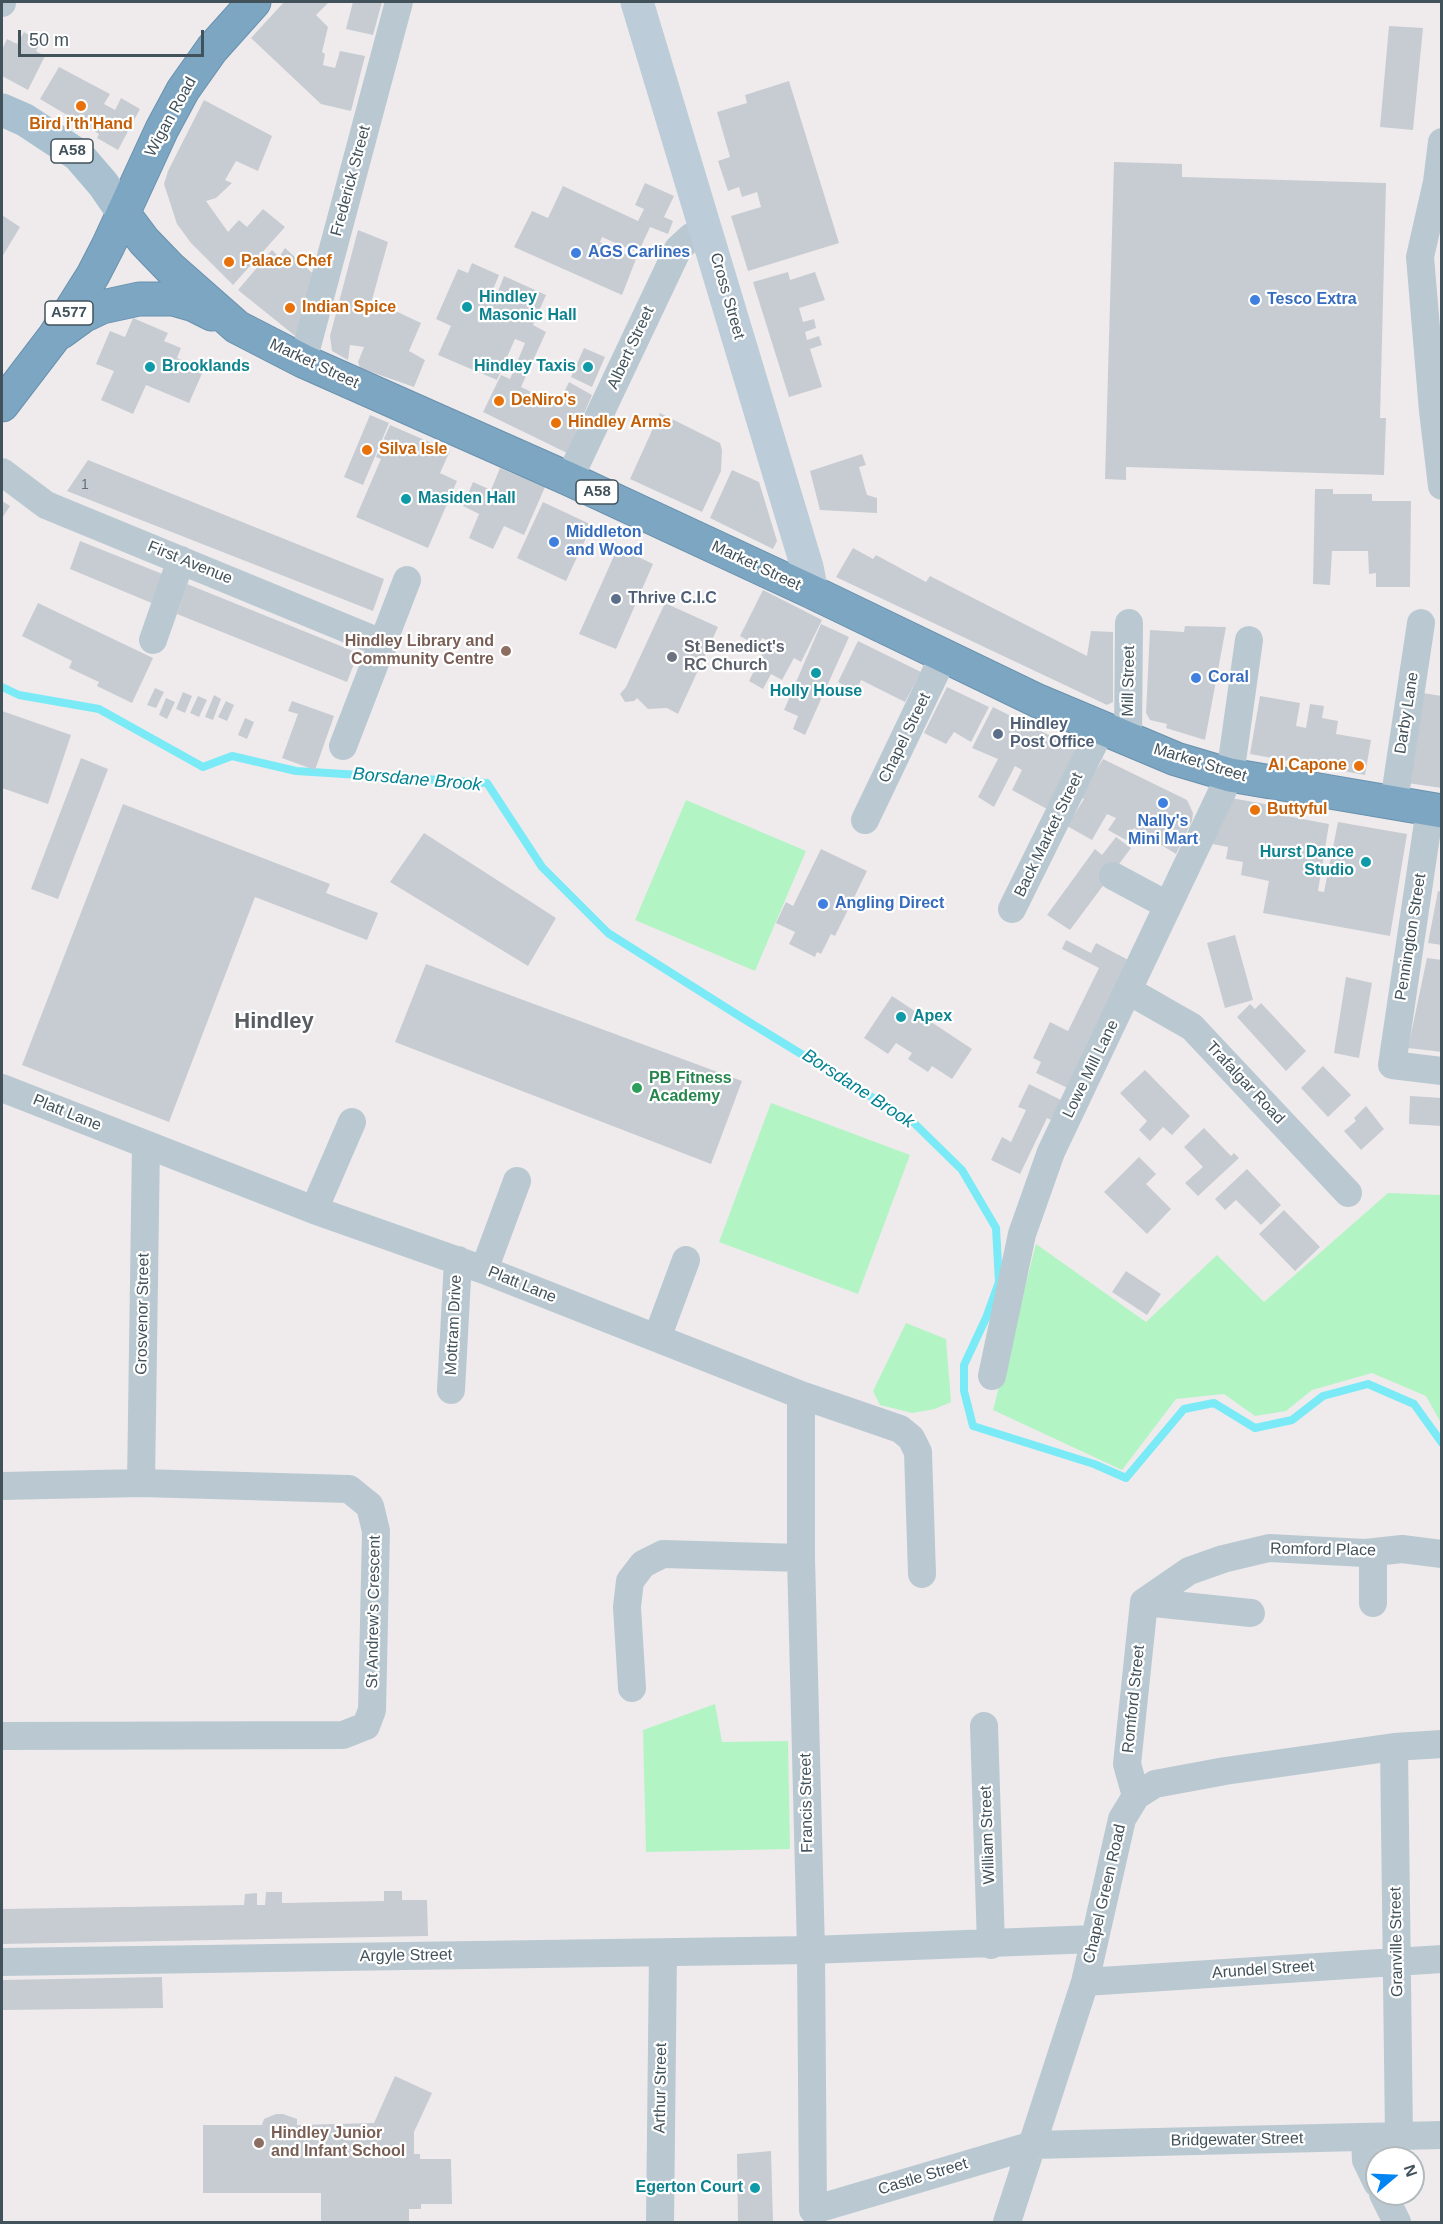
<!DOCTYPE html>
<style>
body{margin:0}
#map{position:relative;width:1443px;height:2224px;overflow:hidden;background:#efebec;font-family:Helvetica,sans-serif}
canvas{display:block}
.frame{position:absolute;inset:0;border:3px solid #42525b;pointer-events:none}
.north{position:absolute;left:1365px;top:2146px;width:60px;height:60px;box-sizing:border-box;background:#fff;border:2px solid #b3babd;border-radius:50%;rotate:71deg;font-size:16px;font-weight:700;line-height:24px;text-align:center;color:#42525b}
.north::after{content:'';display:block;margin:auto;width:21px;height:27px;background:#0385f1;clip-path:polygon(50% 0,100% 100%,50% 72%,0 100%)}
.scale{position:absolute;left:18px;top:30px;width:186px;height:27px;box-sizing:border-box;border:3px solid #42525b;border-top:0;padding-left:8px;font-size:18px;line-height:21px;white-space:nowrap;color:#42525b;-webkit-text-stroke:4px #fff;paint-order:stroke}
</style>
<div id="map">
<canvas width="1443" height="2224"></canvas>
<div class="frame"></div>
<div class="north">N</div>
<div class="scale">50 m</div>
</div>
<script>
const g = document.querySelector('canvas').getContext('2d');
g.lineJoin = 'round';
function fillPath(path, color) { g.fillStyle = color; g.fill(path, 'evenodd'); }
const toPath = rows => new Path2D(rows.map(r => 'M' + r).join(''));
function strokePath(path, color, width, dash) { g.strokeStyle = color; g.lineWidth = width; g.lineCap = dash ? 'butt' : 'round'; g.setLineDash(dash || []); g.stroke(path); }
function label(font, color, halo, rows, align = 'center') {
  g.font = font + ' Helvetica,sans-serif'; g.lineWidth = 4.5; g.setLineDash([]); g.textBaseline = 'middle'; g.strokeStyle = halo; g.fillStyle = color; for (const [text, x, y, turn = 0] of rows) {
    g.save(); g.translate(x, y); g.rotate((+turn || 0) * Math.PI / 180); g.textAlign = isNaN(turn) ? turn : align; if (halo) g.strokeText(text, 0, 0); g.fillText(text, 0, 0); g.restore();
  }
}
fillPath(toPath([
 [686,800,806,851,755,971,635,920],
 [771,1103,910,1155,858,1294,719,1242],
 [1388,1193,1441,1195,1441,1423,1426,1396,1372,1373,1312,1390,1286,1411,1255,1416,1224,1394,1176,1399,1122,1470,993,1410,1036,1244,1146,1322,1217,1255,1264,1302],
 [906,1323,946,1339,951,1402,935,1409,912,1413,880,1405,873,1391],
 [715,1704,722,1742,788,1741,790,1849,646,1852,643,1730]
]), '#b3f4c5');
strokePath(toPath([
 [2,687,19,695,99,709,203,767,232,756,296,771,487,783,542,867,608,933,744,1019,914,1123,962,1170,996,1228,999,1282,986,1318,964,1365,964,1391,973,1426,1094,1464,1126,1478,1184,1409,1214,1403,1255,1428,1292,1420,1323,1396,1368,1384,1414,1404,1442,1443]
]), '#7aeaf6', 8);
fillPath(toPath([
 [284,2,329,2,316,15,328,27,322,52,325,54,323,65,335,68,340,51,365,56,351,111,321,104,251,38],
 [353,2,382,2,373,35,346,29],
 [1389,26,1423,28,1413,130,1380,127],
 [24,32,41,42,36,51,45,56,28,90,2,76,2,50,7,39,17,44],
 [59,67,110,94,104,104,115,110,121,98,140,109,118,150,97,138,99,134,40,99],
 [789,81,839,243,748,271,731,216,761,207,757,192,742,197,739,187,728,191,718,161,730,157,717,112,747,103,745,95],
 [204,100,272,136,258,171,236,161,225,180,232,183,216,198,206,201,228,232,239,220,247,227,263,209,285,227,233,285,191,243,177,224,164,184,168,171],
 [1114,162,1182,164,1182,177,1386,183,1380,418,1386,418,1384,475,1126,467,1126,480,1105,479],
 [645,183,674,196,664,217,673,221,668,234,650,227,638,253,602,237,600,242,636,259,622,295,514,247,532,211,548,218,563,186,638,221,644,209,635,205],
 [2,215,20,227,2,257],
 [358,230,388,242,370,307,384,312,387,307,421,323,409,351,425,360,414,387,360,368,358,362,364,347,350,345,348,360,332,351,330,336],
 [285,248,321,281,302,338,294,335,238,290,272,250,279,257],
 [472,263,499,275,492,292,497,294,504,276,546,295,533,325,546,332,521,387,558,405,569,382,592,395,567,453,483,412,501,375,510,379,525,343,515,339,497,380,438,355,451,326,436,319,458,269,468,273],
 [788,272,790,280,815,272,825,300,799,308,803,322,814,319,816,328,805,332,807,340,819,336,822,345,810,349,822,387,789,397,753,282],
 [133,318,168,333,164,341,181,348,177,358,204,369,189,403,146,385,133,414,101,400,114,371,96,364,110,331,125,337],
 [584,348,605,357,592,387,571,377],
 [660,413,720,443,722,450,721,471,702,512,630,479],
 [370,415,389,423,363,485,344,477],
 [390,425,450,451,440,473,457,481,428,548,356,517,381,459,376,457],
 [862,454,866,465,859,467,867,495,877,498,877,513,820,510,810,471],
 [88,460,384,579,373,611,67,491],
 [500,468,545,487,524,535,504,526,493,549,469,538,479,514,463,506,473,482,491,490],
 [732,470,759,482,777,541,773,549,710,518],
 [1315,489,1333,489,1333,494,1372,494,1372,501,1411,501,1410,587,1376,587,1376,573,1369,574,1368,551,1332,551,1330,585,1313,584],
 [2,501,10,506,2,518],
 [543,502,592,525,566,581,517,558],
 [80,541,165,575,154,604,70,569],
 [618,547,653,564,616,649,579,634],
 [853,548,873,559,876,555,926,582,930,576,1087,656,1091,631,1113,632,1113,702,1107,705,836,577],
 [187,584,358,653,347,682,177,614],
 [763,590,822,620,801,662,794,658,782,680,771,674,763,689,749,681,769,641,762,638,758,646,740,636],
 [38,603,153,658,132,703,97,686,99,682,69,668,72,661,22,636],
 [665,603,718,627,678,714,667,708,648,709,637,698,634,701,625,702,620,694,626,687],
 [821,624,849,637,805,735,793,729,798,716,784,710],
 [1185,626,1226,627,1205,740,1166,728,1167,724,1150,720,1146,713,1150,630,1184,632],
 [858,641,921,672,905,702,861,680,856,692,838,682],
 [947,687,989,707,971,742,954,732,946,744,924,733],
 [155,688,164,692,156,708,147,705],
 [183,692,192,696,185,713,176,709],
 [1416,692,1442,696,1442,788,1400,782],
 [214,695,221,699,213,720,205,717],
 [198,696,207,700,199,717,190,713],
 [1260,696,1300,703,1296,726,1306,728,1310,704,1324,706,1322,718,1338,721,1336,734,1371,740,1365,775,1250,754],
 [166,698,175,702,167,719,159,715],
 [226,701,234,705,227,721,218,717],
 [292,701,334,716,315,770,282,758,298,714,288,711],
 [993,707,1075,748,1076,752,1047,809,1012,790,1022,770,1015,766,994,807,978,797,998,759,972,748],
 [2,711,71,735,48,804,2,788],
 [245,718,254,722,247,739,238,735],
 [81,758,108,769,58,899,31,889],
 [1103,759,1187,800,1193,813,1192,821,1176,854,1134,828,1126,840,1108,830,1116,818,1107,814,1092,840,1067,826,1084,799,1080,797],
 [1231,798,1282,807,1281,815,1329,824,1318,891,1324,892,1338,822,1407,834,1390,936,1263,913,1269,881,1241,875,1243,862,1226,859,1228,847,1207,843],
 [123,804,330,884,326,893,378,913,367,940,255,897,169,1122,22,1065],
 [424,833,556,918,528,966,390,882],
 [1116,837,1131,848,1070,930,1047,915,1095,849,1102,855],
 [821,849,867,871,835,936,831,934,821,954,817,952,815,957,789,944,795,932,776,923,786,902,793,906],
 [1438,891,1442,892,1442,945,1428,943],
 [1235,935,1253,1000,1225,1008,1207,943],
 [1066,940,1091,953,1096,943,1136,964,1074,1091,1036,1073,1041,1062,1033,1058,1050,1022,1068,1031,1099,968,1062,949],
 [1427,958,1442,960,1442,1052,1408,1048],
 [426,964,742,1081,711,1164,395,1042],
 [1346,977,1372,983,1359,1058,1334,1053],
 [892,996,972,1049,952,1079,932,1066,928,1072,908,1059,912,1053,896,1043,888,1054,864,1038],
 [1261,1003,1306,1051,1286,1071,1237,1017,1250,1004,1255,1009],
 [1323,1066,1351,1095,1328,1117,1301,1088],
 [1145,1070,1190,1116,1172,1135,1163,1127,1150,1141,1139,1130,1147,1121,1120,1093],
 [1029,1084,1063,1101,1053,1121,1047,1118,1020,1174,991,1160,1002,1137,1011,1142,1026,1110,1018,1107],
 [1410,1096,1442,1098,1442,1126,1409,1124],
 [1366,1106,1384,1129,1361,1150,1344,1131,1356,1121,1354,1118],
 [1204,1128,1231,1156,1234,1153,1239,1158,1198,1196,1185,1183,1203,1167,1184,1147],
 [1139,1157,1156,1174,1146,1184,1171,1209,1147,1234,1104,1192],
 [1247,1169,1281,1205,1261,1225,1236,1200,1225,1210,1215,1199],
 [1284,1210,1320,1247,1295,1271,1259,1234],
 [1126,1271,1161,1294,1147,1315,1112,1292],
 [384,1891,402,1891,402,1900,427,1900,428,1936,2,1944,2,1909,244,1905,245,1894,257,1893,257,1905,265,1905,266,1892,282,1892,282,1903,384,1901],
 [162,1977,163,2008,2,2010,2,1980],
 [395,2076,432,2093,414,2132,414,2154,420,2154,420,2159,451,2159,452,2204,421,2204,421,2209,409,2209,409,2222,321,2222,321,2193,203,2193,203,2125,262,2125,264,2119,276,2114,283,2114,297,2119,297,2125,374,2123],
 [771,2151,773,2222,738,2222,737,2154]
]), '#c7ccd2');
const highway = toPath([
 [123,213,144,241,170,268,237,327,303,361,569,479,812,592,1038,701,1176,759,1230,775,1442,811],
 [61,332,83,316,102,307,139,299,173,299,194,305,212,314],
 [2,405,54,337,93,275,108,246,162,129,183,90,212,49,254,2]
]);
strokePath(highway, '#6891ae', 35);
strokePath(toPath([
 [2,3,2,2],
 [1442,142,1437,182,1420,257,1433,411,1442,486],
 [303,361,399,2],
 [2,472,46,505,384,644],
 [569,479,678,249,691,237,707,229],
 [153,640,181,560],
 [1128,740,1129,623],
 [343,746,407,580],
 [1394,802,1421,623],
 [1430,809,1392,1065,1442,1071],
 [865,820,944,655],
 [1113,876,1167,905],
 [1012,909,1101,729],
 [1129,991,1192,1027,1348,1193],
 [2,1088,314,1210,484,1270,801,1395,900,1429,911,1438,918,1452,922,1574],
 [314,1210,352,1122],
 [484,1270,517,1181],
 [657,1338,686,1260],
 [992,1376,1022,1234,1051,1152,1230,775,1249,640],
 [451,1390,458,1260],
 [801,1395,801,1558,811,1950,813,2210,1033,2145,1442,2135],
 [141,1483,146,1145],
 [2,1486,141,1483,349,1489,370,1506,376,1531,372,1710,366,1726,343,1735,2,1736],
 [1144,1602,1189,1571,1223,1559,1269,1548,1365,1553,1402,1549,1442,1554],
 [1144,1602,1251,1613],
 [1373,1603,1373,1552],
 [632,1688,627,1607,630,1581,643,1564,663,1554,801,1558],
 [984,1726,991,1945],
 [1394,1747,1399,2136],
 [1136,1796,1127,1764,1144,1602],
 [2,1962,811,1950,1094,1939],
 [1085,1982,1442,1959],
 [1365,2138,1366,2160,1377,2183],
 [1383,2194,1397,2222],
 [660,2222,663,1953],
 [1007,2222,1085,1982,1122,1819,1136,1796,1155,1784,1225,1771,1394,1747,1442,1744]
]), '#bac9d1', 28);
strokePath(toPath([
 [637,2,807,567,812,592]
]), '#bcccd8', 33);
strokePath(toPath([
 [2,110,25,120,78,155,103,184,123,213]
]), '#a8c0cf', 33);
strokePath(highway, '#7da6c2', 33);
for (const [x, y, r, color] of [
 [81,106,6,"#e8710a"],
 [576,253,6,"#3f7fe0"],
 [229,262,6,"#e8710a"],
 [1255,300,6,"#3f7fe0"],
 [467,307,6,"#0f9aa8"],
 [290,308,6,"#e8710a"],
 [150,367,6,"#0f9aa8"],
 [588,367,6,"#0f9aa8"],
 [499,401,6,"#e8710a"],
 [556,423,6,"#e8710a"],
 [367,450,6,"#e8710a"],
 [406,499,6,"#0f9aa8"],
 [554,542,6,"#3f7fe0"],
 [616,599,6,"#5c6f8a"],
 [506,651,6,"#8d6e63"],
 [672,657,6,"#6b7280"],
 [816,673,6,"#0f9aa8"],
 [1196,678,6,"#3f7fe0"],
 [998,734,6,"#5c6f8a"],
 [1359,766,6,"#e8710a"],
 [1163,803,6,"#3f7fe0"],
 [1255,810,6,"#e8710a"],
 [1366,862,6,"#0f9aa8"],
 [823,904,6,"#3f7fe0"],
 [901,1017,6,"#0f9aa8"],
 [637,1088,6,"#2e9e5b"],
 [259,2143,6,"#8d6e63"],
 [755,2188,6,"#0f9aa8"]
]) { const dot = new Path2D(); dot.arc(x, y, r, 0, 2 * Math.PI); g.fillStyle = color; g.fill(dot); strokePath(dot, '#fff', 2); }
label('14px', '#637079', null, [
 ["1",85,485]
]);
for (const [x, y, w] of [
 [72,151,42],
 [69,313,48],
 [597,492,42]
]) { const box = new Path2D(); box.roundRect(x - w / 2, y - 12, w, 24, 4.5); g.fillStyle = '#fff'; g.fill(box); strokePath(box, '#42525b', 1.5); }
label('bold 15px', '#42525b', null, [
 ["A58",72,151],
 ["A577",69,313],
 ["A58",597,492]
]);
label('16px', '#42525b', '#fff', [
 ["Wigan Road",171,117,-61],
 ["Frederick Street",351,181,-75],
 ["Cross Street",727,296,74],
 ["Albert Street",631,348,-65],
 ["Market Street",314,364,25],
 ["First Avenue",190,563,22],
 ["Market Street",756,566,25],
 ["Mill Street",1129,681,-89],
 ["Darby Lane",1407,713,-81],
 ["Chapel Street",905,738,-64],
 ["Market Street",1200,763,17],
 ["Back Market Street",1049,835,-64],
 ["Pennington Street",1411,937,-81],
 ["Lowe Mill Lane",1091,1069,-64],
 ["Trafalgar Road",1245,1083,47],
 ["Platt Lane",67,1113,22],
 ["Platt Lane",522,1285,22],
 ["Grosvenor Street",143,1314,-89],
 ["Mottram Drive",454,1325,-87],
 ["Romford Place",1323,1550,1],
 ["St Andrew's Crescent",374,1612,-89],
 ["Romford Street",1134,1699,-84],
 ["Francis Street",807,1803,-91],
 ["William Street",988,1835,-92],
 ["Chapel Green Road",1105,1894,-77],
 ["Granville Street",1397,1942,-91],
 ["Argyle Street",406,1956,-1],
 ["Arundel Street",1263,1970,-4],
 ["Arthur Street",661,2088,-89],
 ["Bridgewater Street",1237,2140,-1],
 ["Castle Street",923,2177,-17]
]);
label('bold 16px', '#c56008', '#fff', [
 ["Bird i'th'Hand",81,125,"center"],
 ["Palace Chef",241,262],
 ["Indian Spice",302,308],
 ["DeNiro's",511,401],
 ["Hindley Arms",568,423],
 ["Silva Isle",379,450],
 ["Al Capone",1347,766,"right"],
 ["Buttyful",1267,810]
], 'left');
label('bold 16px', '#366cbe', '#fff', [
 ["AGS Carlines",588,253],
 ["Tesco Extra",1267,300],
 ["Middleton",566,533],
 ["and Wood",566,551],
 ["Coral",1208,678],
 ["Nally's",1163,822,"center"],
 ["Mini Mart",1163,840,"center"],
 ["Angling Direct",835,904]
], 'left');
label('bold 16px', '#0d838f', '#fff', [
 ["Hindley",479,298],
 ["Masonic Hall",479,316],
 ["Brooklands",162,367],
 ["Hindley Taxis",576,367,"right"],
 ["Masiden Hall",418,499],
 ["Holly House",816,692,"center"],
 ["Hurst Dance",1354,853,"right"],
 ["Studio",1354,871,"right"],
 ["Apex",913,1017],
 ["Egerton Court",743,2188,"right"]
], 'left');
label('bold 16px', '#4e5e75', '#fff', [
 ["Thrive C.I.C",628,599],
 ["Hindley",1010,725],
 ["Post Office",1010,743]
], 'left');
label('bold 16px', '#785e54', '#fff', [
 ["Hindley Library and",494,642],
 ["Community Centre",494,660],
 ["Hindley Junior",271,2134,"left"],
 ["and Infant School",271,2152,"left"]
], 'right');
label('bold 16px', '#5b616d', '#fff', [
 ["St Benedict's",684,648],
 ["RC Church",684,666]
], 'left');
label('bold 16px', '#27864d', '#fff', [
 ["PB Fitness",649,1079],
 ["Academy",649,1097]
], 'left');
label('italic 18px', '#038391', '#fff', [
 ["Borsdane Brook",417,780,5],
 ["Borsdane Brook",858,1089,33]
]);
label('bold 22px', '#585d62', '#fff', [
 ["Hindley",274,1022]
]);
</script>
